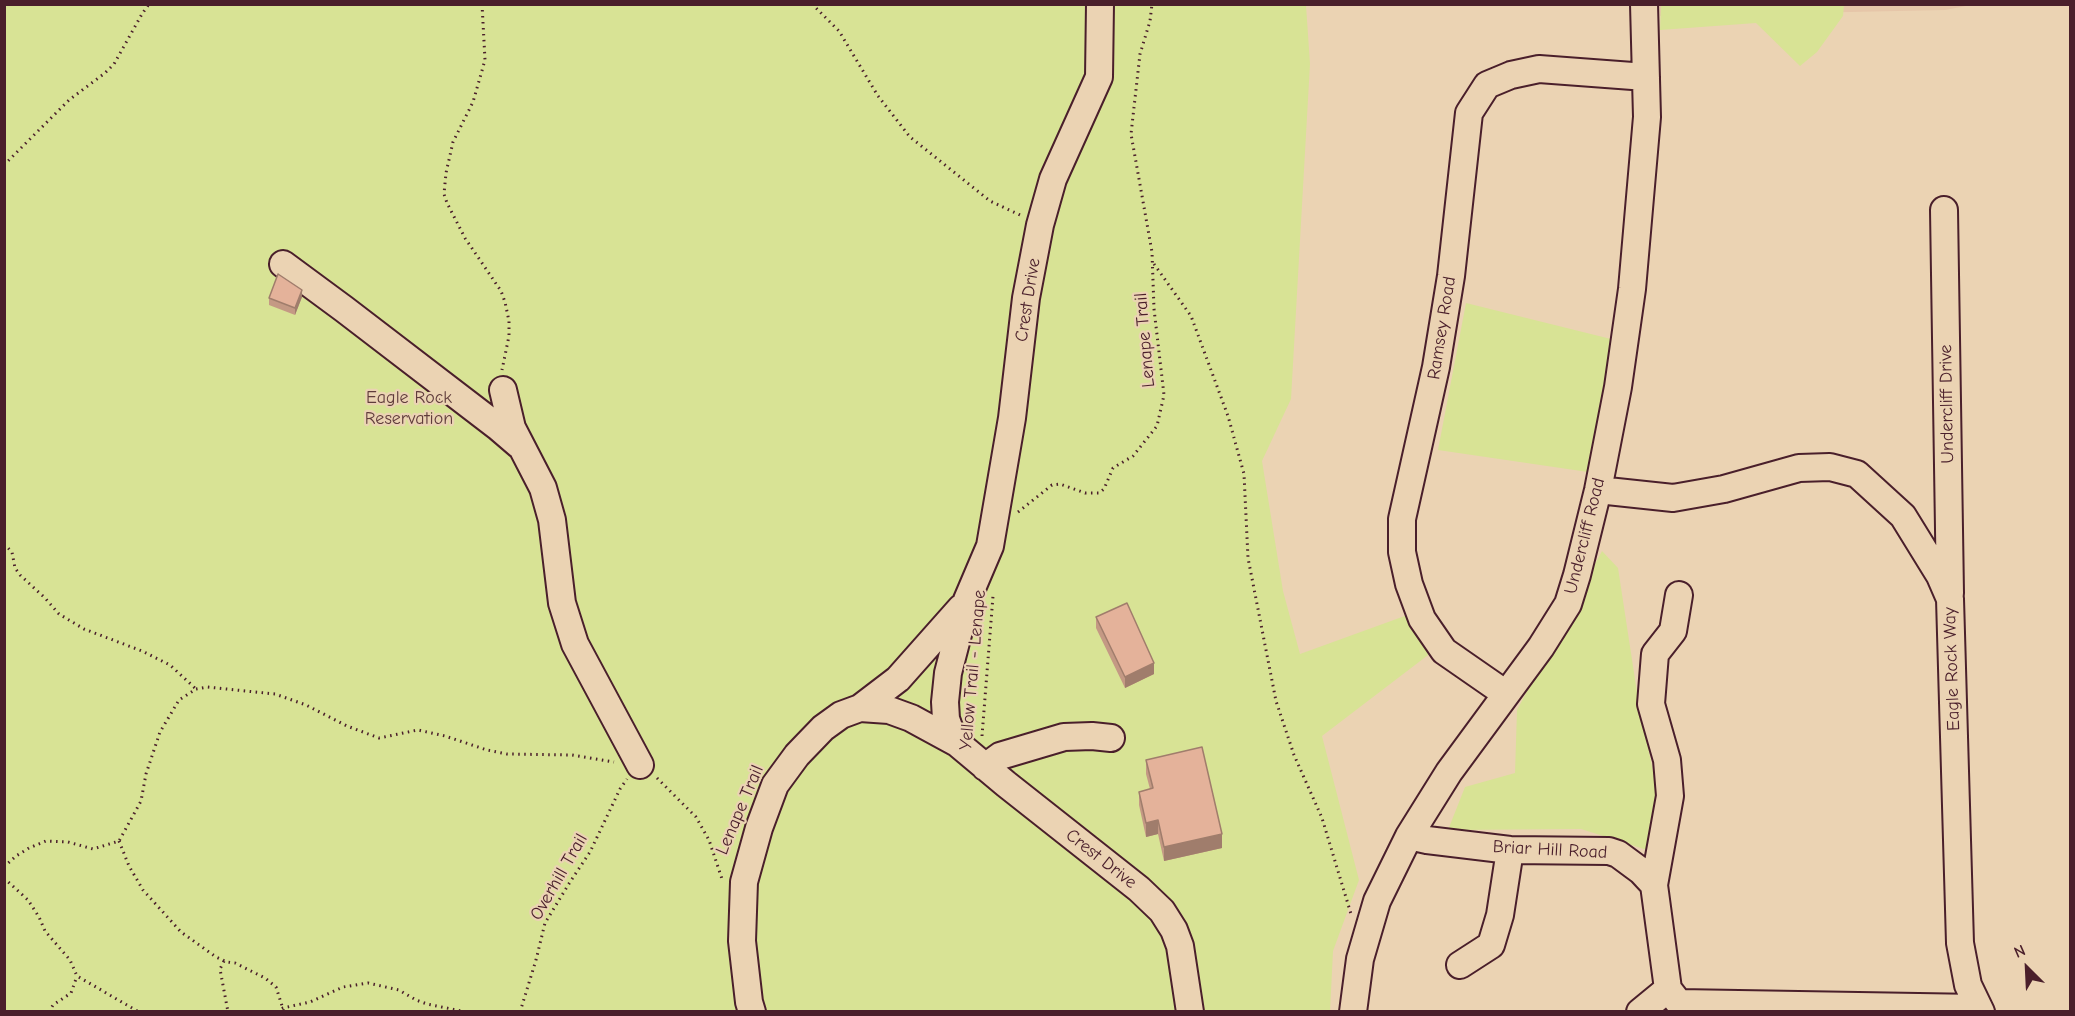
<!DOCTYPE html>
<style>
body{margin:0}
#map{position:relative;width:2075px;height:1016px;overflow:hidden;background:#ebd3b3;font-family:"Comic Neue",sans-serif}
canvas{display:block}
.frame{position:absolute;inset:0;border:6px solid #4a1f2b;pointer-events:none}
.north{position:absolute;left:1997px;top:938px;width:60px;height:60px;-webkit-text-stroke:4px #ebd3b3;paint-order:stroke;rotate:336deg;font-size:16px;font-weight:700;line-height:24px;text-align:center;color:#4a1f2b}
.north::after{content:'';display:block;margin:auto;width:21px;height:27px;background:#4a1f2b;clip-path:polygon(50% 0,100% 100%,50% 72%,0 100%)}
</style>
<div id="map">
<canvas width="2075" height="1016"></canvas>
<div class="frame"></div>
<div class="north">N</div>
</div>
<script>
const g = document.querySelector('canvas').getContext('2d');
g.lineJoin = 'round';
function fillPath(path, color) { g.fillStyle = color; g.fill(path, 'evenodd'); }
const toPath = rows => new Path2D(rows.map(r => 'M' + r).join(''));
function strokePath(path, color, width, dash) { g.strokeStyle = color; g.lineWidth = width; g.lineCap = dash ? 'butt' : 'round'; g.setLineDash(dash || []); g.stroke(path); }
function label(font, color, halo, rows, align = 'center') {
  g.font = font + ' "Comic Neue",sans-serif'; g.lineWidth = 4.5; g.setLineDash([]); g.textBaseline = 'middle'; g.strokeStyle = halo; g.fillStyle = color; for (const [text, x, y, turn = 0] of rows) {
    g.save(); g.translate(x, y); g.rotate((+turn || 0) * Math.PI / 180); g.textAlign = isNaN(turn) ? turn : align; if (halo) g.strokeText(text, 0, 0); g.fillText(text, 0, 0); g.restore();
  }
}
fillPath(toPath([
 [1659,5,1971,5,1945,10,1660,16]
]), '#e6c6a9');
fillPath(toPath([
 [5,5,1306,5,1310,64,1291,399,1262,461,1283,591,1300,654,1413,613,1436,649,1322,736,1359,880,1333,951,1330,1011,5,1012],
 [1661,5,1844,4,1844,5,1843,16,1817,52,1800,66,1756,23,1660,30],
 [1466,303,1615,340,1588,472,1438,450],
 [1602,551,1618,568,1638,699,1656,786,1663,855,1581,829,1448,830,1465,787,1515,773,1517,710]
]), '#d8e395');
const minor = toPath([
 [1944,210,1950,593],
 [283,264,344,309,498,427,519,445],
 [503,390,512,428,543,488,552,520,562,603,575,644,640,765],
 [1598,490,1673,498,1724,489,1799,468,1830,467,1857,474,1903,516,1940,576,1950,599,1960,943,1968,985,1981,1012],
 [1506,694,1444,651,1422,619,1409,584,1402,552,1402,519,1436,367,1451,276,1469,113,1487,85,1511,75,1539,69,1646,77],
 [860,708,889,710,911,718,957,743,1006,784,1139,889,1162,911,1174,930,1180,946,1190,1012],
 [957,743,950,730,946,719,945,702,948,673,967,600,990,546,1012,418,1026,298,1040,225,1053,179,1099,77,1100,4],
 [985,767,1000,756,1064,737,1092,736,1111,738],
 [1409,836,1427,840,1510,850,1609,851,1618,854,1641,871,1654,885,1668,989,1679,1003,1978,1008],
 [1654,885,1670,796,1667,760,1651,704,1655,654,1673,631,1679,595],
 [1460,965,1491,945,1500,915,1510,850],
 [752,1012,749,1002,742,941,744,882,759,828,775,785,797,755,823,728,841,715,860,708,898,679,961,608],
 [1353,1012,1360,959,1377,901,1409,836,1449,772,1541,647,1568,604,1577,575,1598,490,1618,387,1632,289,1647,117,1644,4],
 [1640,1012,1668,989]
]);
strokePath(minor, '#4a1f2b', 30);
strokePath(toPath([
 [482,4,485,60,473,102,453,142,446,173,444,194,447,203,465,238,501,291,505,302,509,321,509,336,502,370],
 [812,4,839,31,878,96,910,137,990,201,1020,215],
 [4,165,69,100,105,73,114,64,142,14,149,4],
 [1154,264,1191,316,1228,416,1244,474,1248,558,1276,701,1294,755,1322,818,1351,914],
 [1018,512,1052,485,1060,484,1085,493,1099,493,1104,489,1113,468,1133,456,1157,426,1164,395,1154,309,1152,252,1131,134,1140,54,1150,21,1152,4],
 [4,544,12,552,15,568,20,575,45,598,59,614,84,629,142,651,170,665,196,689],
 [982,736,993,596],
 [657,778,696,817,709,840,722,879],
 [119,841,129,866,143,890,181,932,216,957,227,962,235,963,265,978,276,987,284,1012],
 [4,867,16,856,29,848,46,841,68,842,93,849,119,841,141,801,146,774,160,732,179,700,196,689,207,687,275,694,306,705,347,726,379,738,418,730,445,736,487,750,507,754,572,755,614,762],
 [4,878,28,900,39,917,45,931,70,960,77,976,139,1012],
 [224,961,220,969,228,1012],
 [49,1012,53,1005,71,993,77,976],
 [277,1012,283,1008,310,1002,343,987,368,983,399,990,416,1000,427,1004,466,1012],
 [485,1012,506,1012],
 [520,1012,536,960,545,923,570,882,590,852,620,789,627,779]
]), '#4a1f2b', 3, [1.5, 4.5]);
strokePath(minor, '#ebd3b3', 26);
fillPath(toPath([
 [302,297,295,315,269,305,269,298],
 [1096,617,1154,674,1125,688,1096,628],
 [1146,760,1222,848,1164,861,1158,834,1146,837,1139,805,1139,792,1150,789,1146,774]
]), '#c49984');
fillPath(toPath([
 [302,290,302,297,295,315,295,308],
 [1154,663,1154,674,1125,688,1125,677],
 [1158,820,1158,834,1146,837,1146,823],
 [1222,834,1222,848,1164,861,1164,847]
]), '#a07d6c');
const building = toPath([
 [278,274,302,290,295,308,269,298,278,274],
 [1127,603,1154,663,1125,677,1096,617,1127,603],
 [1202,747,1222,834,1164,847,1158,820,1146,823,1139,792,1153,788,1146,760,1202,747]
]);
fillPath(building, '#e4b29a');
strokePath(building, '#a07d6c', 1.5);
label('18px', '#4a1f2b', '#ebd3b3', [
 ["Crest Drive",1028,300,-81],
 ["Ramsey Road",1442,328,-81],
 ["Lenape Trail",1145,340,-95],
 ["Undercliff Drive",1947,404,-91],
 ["Undercliff Road",1585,536,-76],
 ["Eagle Rock Way",1952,669,-92],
 ["Yellow Trail - Lenape",973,670,-85],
 ["Lenape Trail",740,810,-67],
 ["Briar Hill Road",1550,850,3],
 ["Crest Drive",1101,859,38],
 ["Overhill Trail",559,877,-60]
]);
label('18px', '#5f3c3b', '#ebd3b3', [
 ["Eagle Rock",409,398],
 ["Reservation",409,419]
]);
</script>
